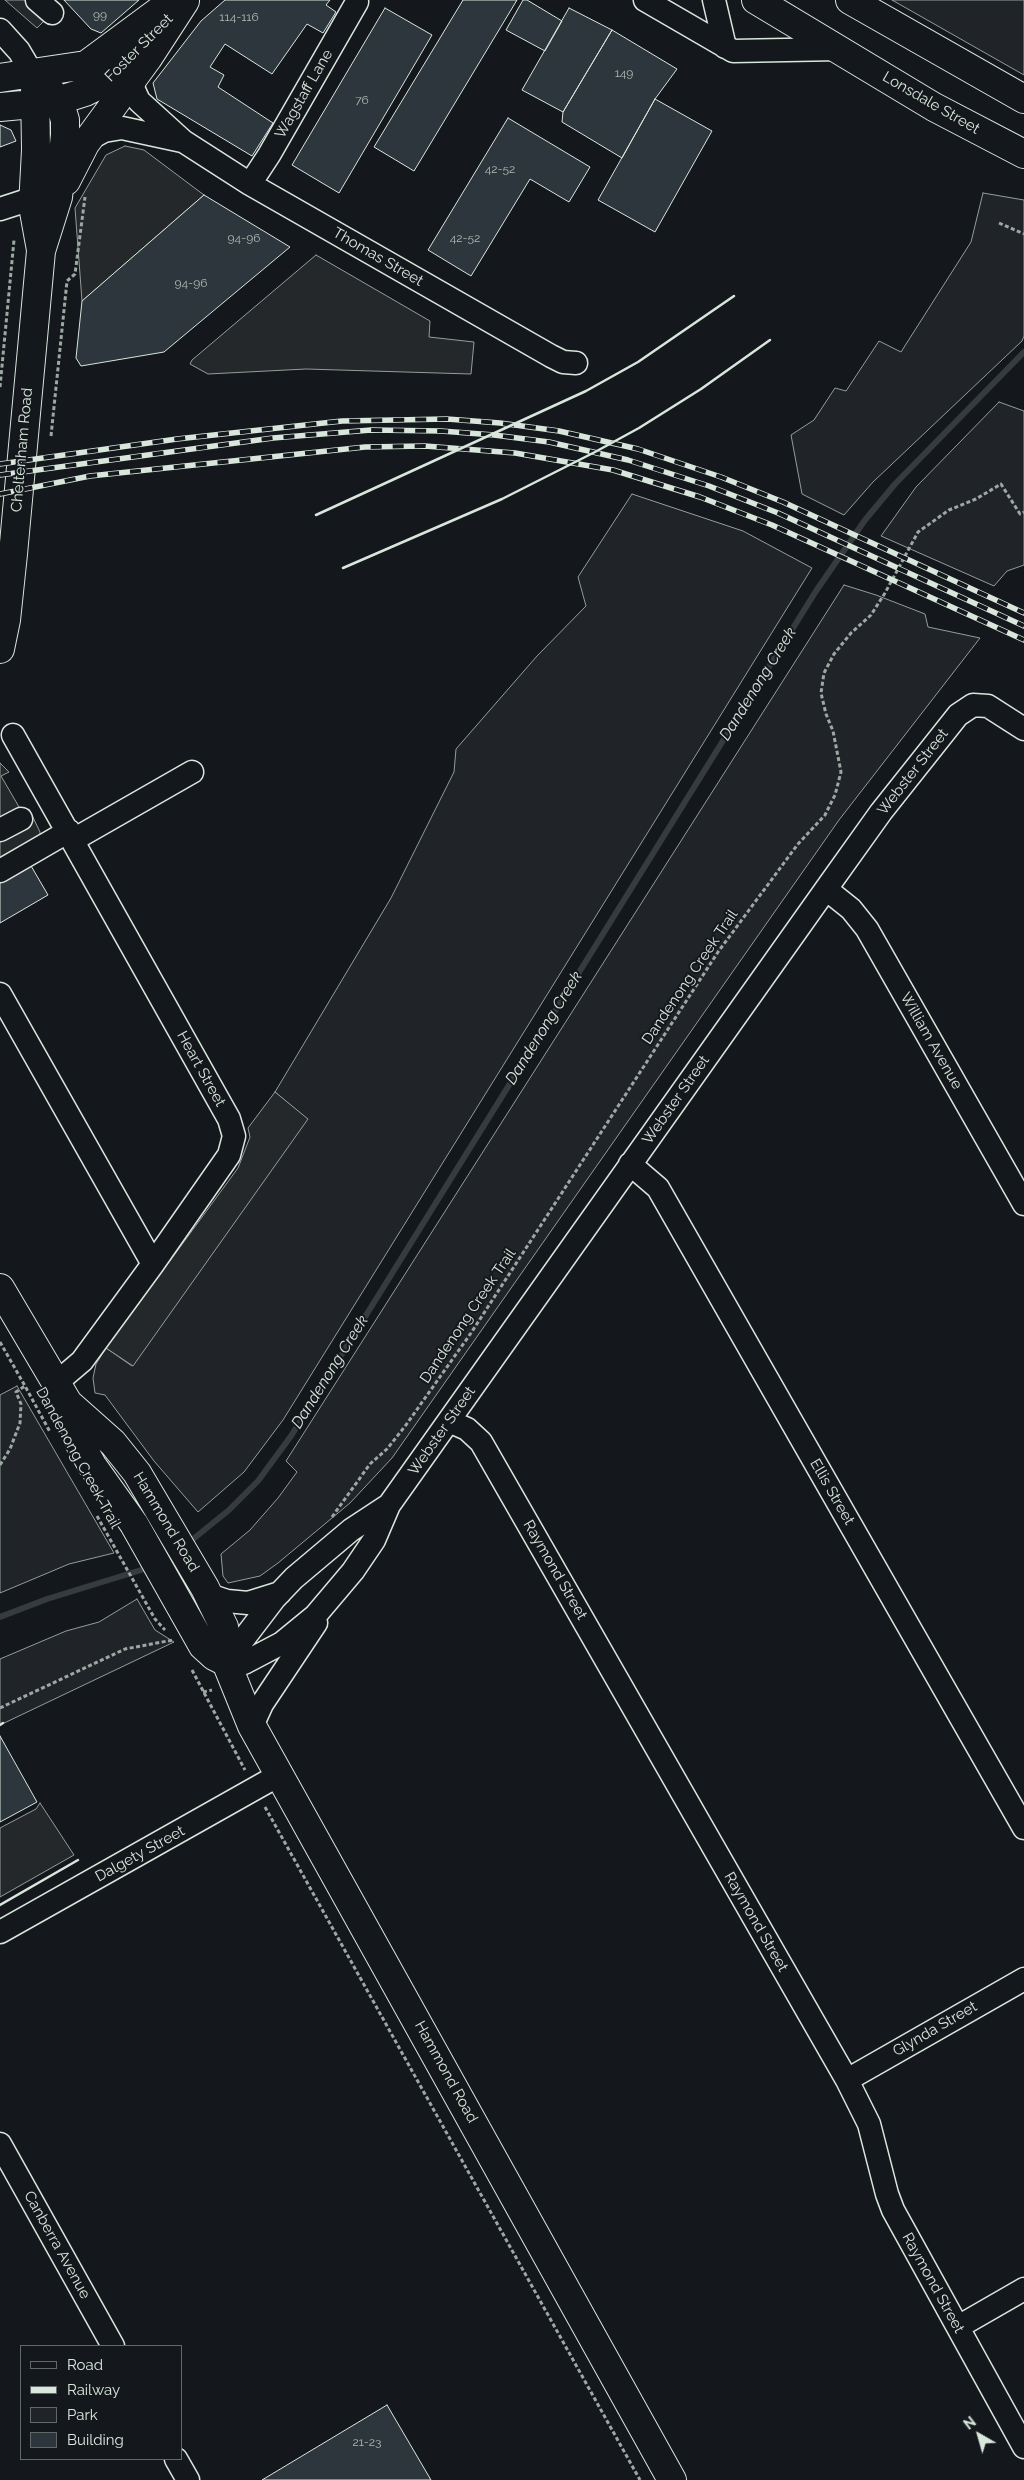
<!DOCTYPE html>
<style>
body{margin:0}
#map{position:relative;width:1024px;height:2480px;overflow:hidden;background:#14181c;font-family:Raleway,sans-serif}
canvas{display:block}
.legend{position:absolute;left:20px;top:2345px;width:162px;height:115px;box-sizing:border-box;background:#14181c;border:1px solid #626a69;margin:0;padding:6px 9px;list-style:none;font-size:15px;color:#d8e6dc}
.legend li{display:flex;align-items:center;gap:10px;height:25px}
.legend b{width:25px;border:1px solid #626a69}
.north{position:absolute;left:954px;top:2410px;width:50px;height:50px;-webkit-text-stroke:4px #14181c;paint-order:stroke;rotate:322deg;font-size:14px;font-weight:700;line-height:20px;text-align:center;color:#d8e6dc}
.north::after{content:'';display:block;margin:auto;width:18px;height:22px;background:#d8e6dc;clip-path:polygon(50% 0,100% 100%,50% 72%,0 100%)}
</style>
<div id="map">
<canvas width="1024" height="2480"></canvas>
<ul class="legend">
<li><b style="height:6px;background:#14181c"></b>Road</li>
<li><b style="height:6px;background:#d8e6dc"></b>Railway</li>
<li><b style="height:14px;background:#202428"></b>Park</li>
<li><b style="height:14px;background:#2c363c"></b>Building</li>
</ul>
<div class="north">N</div>
</div>
<script>
const g = document.querySelector('canvas').getContext('2d');
g.lineJoin = 'round';
function fillPath(path, color) { g.fillStyle = color; g.fill(path, 'evenodd'); }
const toPath = rows => new Path2D(rows.map(r => 'M' + r).join(''));
function strokePath(path, color, width, dash) { g.strokeStyle = color; g.lineWidth = width; g.lineCap = dash ? 'butt' : 'round'; g.setLineDash(dash || []); g.stroke(path); }
function label(font, color, halo, rows, align = 'center') {
  g.font = font + ' Raleway,sans-serif'; g.lineWidth = 4; g.setLineDash([]); g.textBaseline = 'middle'; g.strokeStyle = halo; g.fillStyle = color; for (const [text, x, y, turn = 0] of rows) {
    g.save(); g.translate(x, y); g.rotate((+turn || 0) * Math.PI / 180); g.textAlign = isNaN(turn) ? turn : align; if (halo) g.strokeText(text, 0, 0); g.fillText(text, 0, 0); g.restore();
  }
}
const green = toPath([
 [892,0,1024,0,1024,75,892,0],
 [983,193,1024,200,1024,336,1022,341,873,482,844,515,802,494,791,435,814,420,835,388,846,391,879,341,901,352,971,242,983,193],
 [999,402,1024,411,1024,565,1007,571,994,586,881,536,916,487,999,402],
 [632,494,743,531,812,568,283,1420,244,1472,198,1512,154,1461,105,1395,95,1393,93,1378,96,1364,106,1348,132,1366,307,1119,275,1092,391,898,454,772,456,749,537,656,586,606,578,577,632,494],
 [844,585,876,595,925,614,928,627,980,638,839,820,392,1458,350,1503,278,1563,260,1576,228,1583,223,1576,221,1554,250,1530,278,1498,297,1472,286,1461,844,585],
 [17,1386,114,1553,69,1564,0,1593,0,1395,17,1386],
 [137,1599,155,1630,174,1642,0,1725,0,1659,66,1631,99,1622,137,1599]
]);
fillPath(green, '#202428');
strokePath(green, '#939e99', 1);
const parking = toPath([
 [5,0,37,0,52,13,37,28,5,0],
 [125,146,144,150,204,195,82,301,75,208,106,155,125,146],
 [316,255,430,321,429,337,474,342,471,374,306,369,208,374,190,364,192,360,316,255],
 [0,763,9,772,1,776,22,812,29,809,40,832,40,836,0,861,0,763],
 [275,1092,308,1119,133,1366,106,1348,238,1168,250,1137,248,1128,275,1092],
 [40,1803,74,1855,0,1897,0,1828,36,1809,40,1803]
]);
fillPath(parking, '#24282b');
strokePath(parking, '#939e99', 1);
strokePath(toPath([
 [187,1544,229,1510,258,1481,291,1436,816,591,865,520,895,484,1024,352],
 [0,1617,47,1599,151,1567]
]), '#363b3e', 6);
const building = toPath([
 [64,0,139,0,101,33,91,29,64,0],
 [225,0,330,0,326,5,336,12,323,33,307,24,272,74,225,44,210,67,224,75,218,87,273,123,252,156,157,99,153,83,201,21,225,0],
 [463,0,517,0,414,171,374,147,463,0],
 [523,0,527,0,562,21,545,51,506,30,523,0],
 [385,8,432,35,339,193,292,165,385,8],
 [569,8,612,30,563,112,522,90,569,8],
 [612,30,677,69,655,99,622,158,562,122,563,112,612,30],
 [655,99,712,131,655,232,598,200,655,99],
 [508,118,590,167,569,202,530,179,471,276,428,250,508,118],
 [0,125,11,130,16,141,0,147,0,125],
 [204,195,290,247,164,352,81,366,76,358,82,301,204,195],
 [27,859,48,895,0,923,0,875,27,859],
 [0,1736,37,1802,0,1822,0,1736],
 [387,2405,431,2480,262,2480,387,2405]
]);
fillPath(building, '#2c363c');
strokePath(building, '#d8e6dc', 1);
const minor = toPath([
 [37,0,52,13],
 [645,0,733,51,839,49],
 [714,0,725,47],
 [0,30,19,51,32,73],
 [133,79,134,90,139,101,183,141,250,184,551,356,563,362,576,363],
 [89,139,104,131,122,128,182,141],
 [250,184,269,155,357,2],
 [0,209,34,198],
 [13,735,229,1119,234,1136,229,1155,153,1264,82,1361,55,1384],
 [0,830,21,819],
 [73,840,192,772],
 [0,871,69,831],
 [826,889,851,909,867,929,1024,1204],
 [0,994,153,1264],
 [630,1164,658,1188,1024,1828],
 [449,1421,467,1429,481,1442,847,2080,869,2124,887,2194,893,2210,1024,2447],
 [389,1505,351,1530,294,1578,274,1599,226,1662,244,1663,282,1643,315,1616,353,1571,374,1540,389,1505,826,889,881,812,958,715,973,705,988,706,1024,729],
 [209,1595,227,1601,248,1603,280,1593],
 [252,1726,262,1704,316,1623],
 [0,1932,279,1775],
 [847,2080,1024,1979],
 [0,2144,113,2346],
 [958,2327,1024,2289],
 [176,2459,188,2480]
]);
const major = toPath([
 [0,78,86,65,174,0],
 [35,87,36,150,33,206,41,250],
 [0,107,54,102,85,92,109,80,136,54],
 [66,181,85,144,148,58,185,1],
 [0,649,6,620,13,554,41,251,58,197,65,135,65,120,59,101,35,73],
 [0,1288,68,1403,113,1443,137,1473,205,1588,224,1627,227,1645,226,1662,252,1726,672,2480],
 [68,1403,80,1444,92,1465,134,1524,203,1646,214,1656,226,1662]
]);
const highway = toPath([
 [756,0,934,107,1024,154],
 [850,0,1024,99]
]);
strokePath(minor, '#d8e6dc', 25);
strokePath(major, '#d8e6dc', 30);
strokePath(highway, '#d8e6dc', 30);
strokePath(toPath([
 [999,223,1024,234],
 [0,387,14,240],
 [51,436,67,281,75,274,85,197],
 [0,1342,25,1386],
 [0,1465,10,1449,20,1423,21,1404,16,1392,25,1386,50,1432],
 [97,1516,155,1619,165,1630],
 [332,1517,370,1464,387,1449,406,1425,471,1333,718,952,798,844,825,815,835,795,841,772,833,731,826,714,821,693,824,673,834,654,851,633,871,615,885,593,918,532,949,510,976,499,1001,484,1020,514,1024,512],
 [192,1670,245,1770],
 [203,1692,212,1690],
 [0,1708,125,1649,173,1640],
 [265,1807,640,2480]
]), '#9da8a2', 3, [4, 2.5]);
strokePath(minor, '#14181c', 22);
strokePath(major, '#14181c', 28);
strokePath(highway, '#14181c', 28);
const rail = toPath([
 [0,464,177,439,342,421,447,419,500,423,559,431,638,449,721,477,783,502,1024,613],
 [0,475,273,438,371,430,441,431,494,435,549,442,628,460,709,486,778,513,1024,626],
 [0,494,90,476,365,447,425,446,515,453,613,470,700,497,772,525,1024,640]
]);
strokePath(rail, '#d8e6dc', 5.5);
strokePath(rail, '#14181c', 4, [11]);
strokePath(toPath([
 [316,515,586,391,638,362,734,296],
 [343,568,502,499,595,452,639,428,701,389,770,340],
 [0,1725,3,1723],
 [0,1905,78,1860]
]), '#d8e6dc', 2.5);
label('12px', '#adbab4', null, [
 ["99",100,15],
 ["114-116",239,17],
 ["149",624,73],
 ["76",362,100],
 ["42-52",500,169],
 ["94-96",244,238],
 ["42-52",465,238],
 ["94-96",191,283],
 ["21-23",367,2442]
]);
label('15px', '#d8e6dc', '#14181c', [
 ["Foster Street",139,48,-45],
 ["Wagstaff Lane",304,94,-60],
 ["Lonsdale Street",931,103,30],
 ["Thomas Street",378,257,30],
 ["Cheltenham Road",22,450,-85],
 ["Webster Street",913,772,-52],
 ["Dandenong Creek Trail",690,977,-56],
 ["William Avenue",931,1041,60],
 ["Heart Street",201,1069,61],
 ["Webster Street",676,1100,-55],
 ["Dandenong Creek Trail",468,1316,-56],
 ["Webster Street",442,1431,-55],
 ["Dandenong Creek Trail",78,1458,61],
 ["Ellis Street",832,1492,60],
 ["Hammond Road",166,1522,59],
 ["Raymond Street",555,1570,60],
 ["Dalgety Street",140,1854,-29],
 ["Raymond Street",756,1922,60],
 ["Glynda Street",935,2029,-30],
 ["Hammond Road",446,2072,61],
 ["Canberra Avenue",57,2245,61],
 ["Raymond Street",933,2283,61]
]);
label('italic 16px', '#d8e6dc', '#14181c', [
 ["Dandenong Creek",758,684,-58],
 ["Dandenong Creek",544,1028,-58],
 ["Dandenong Creek",330,1372,-58]
]);
</script>
